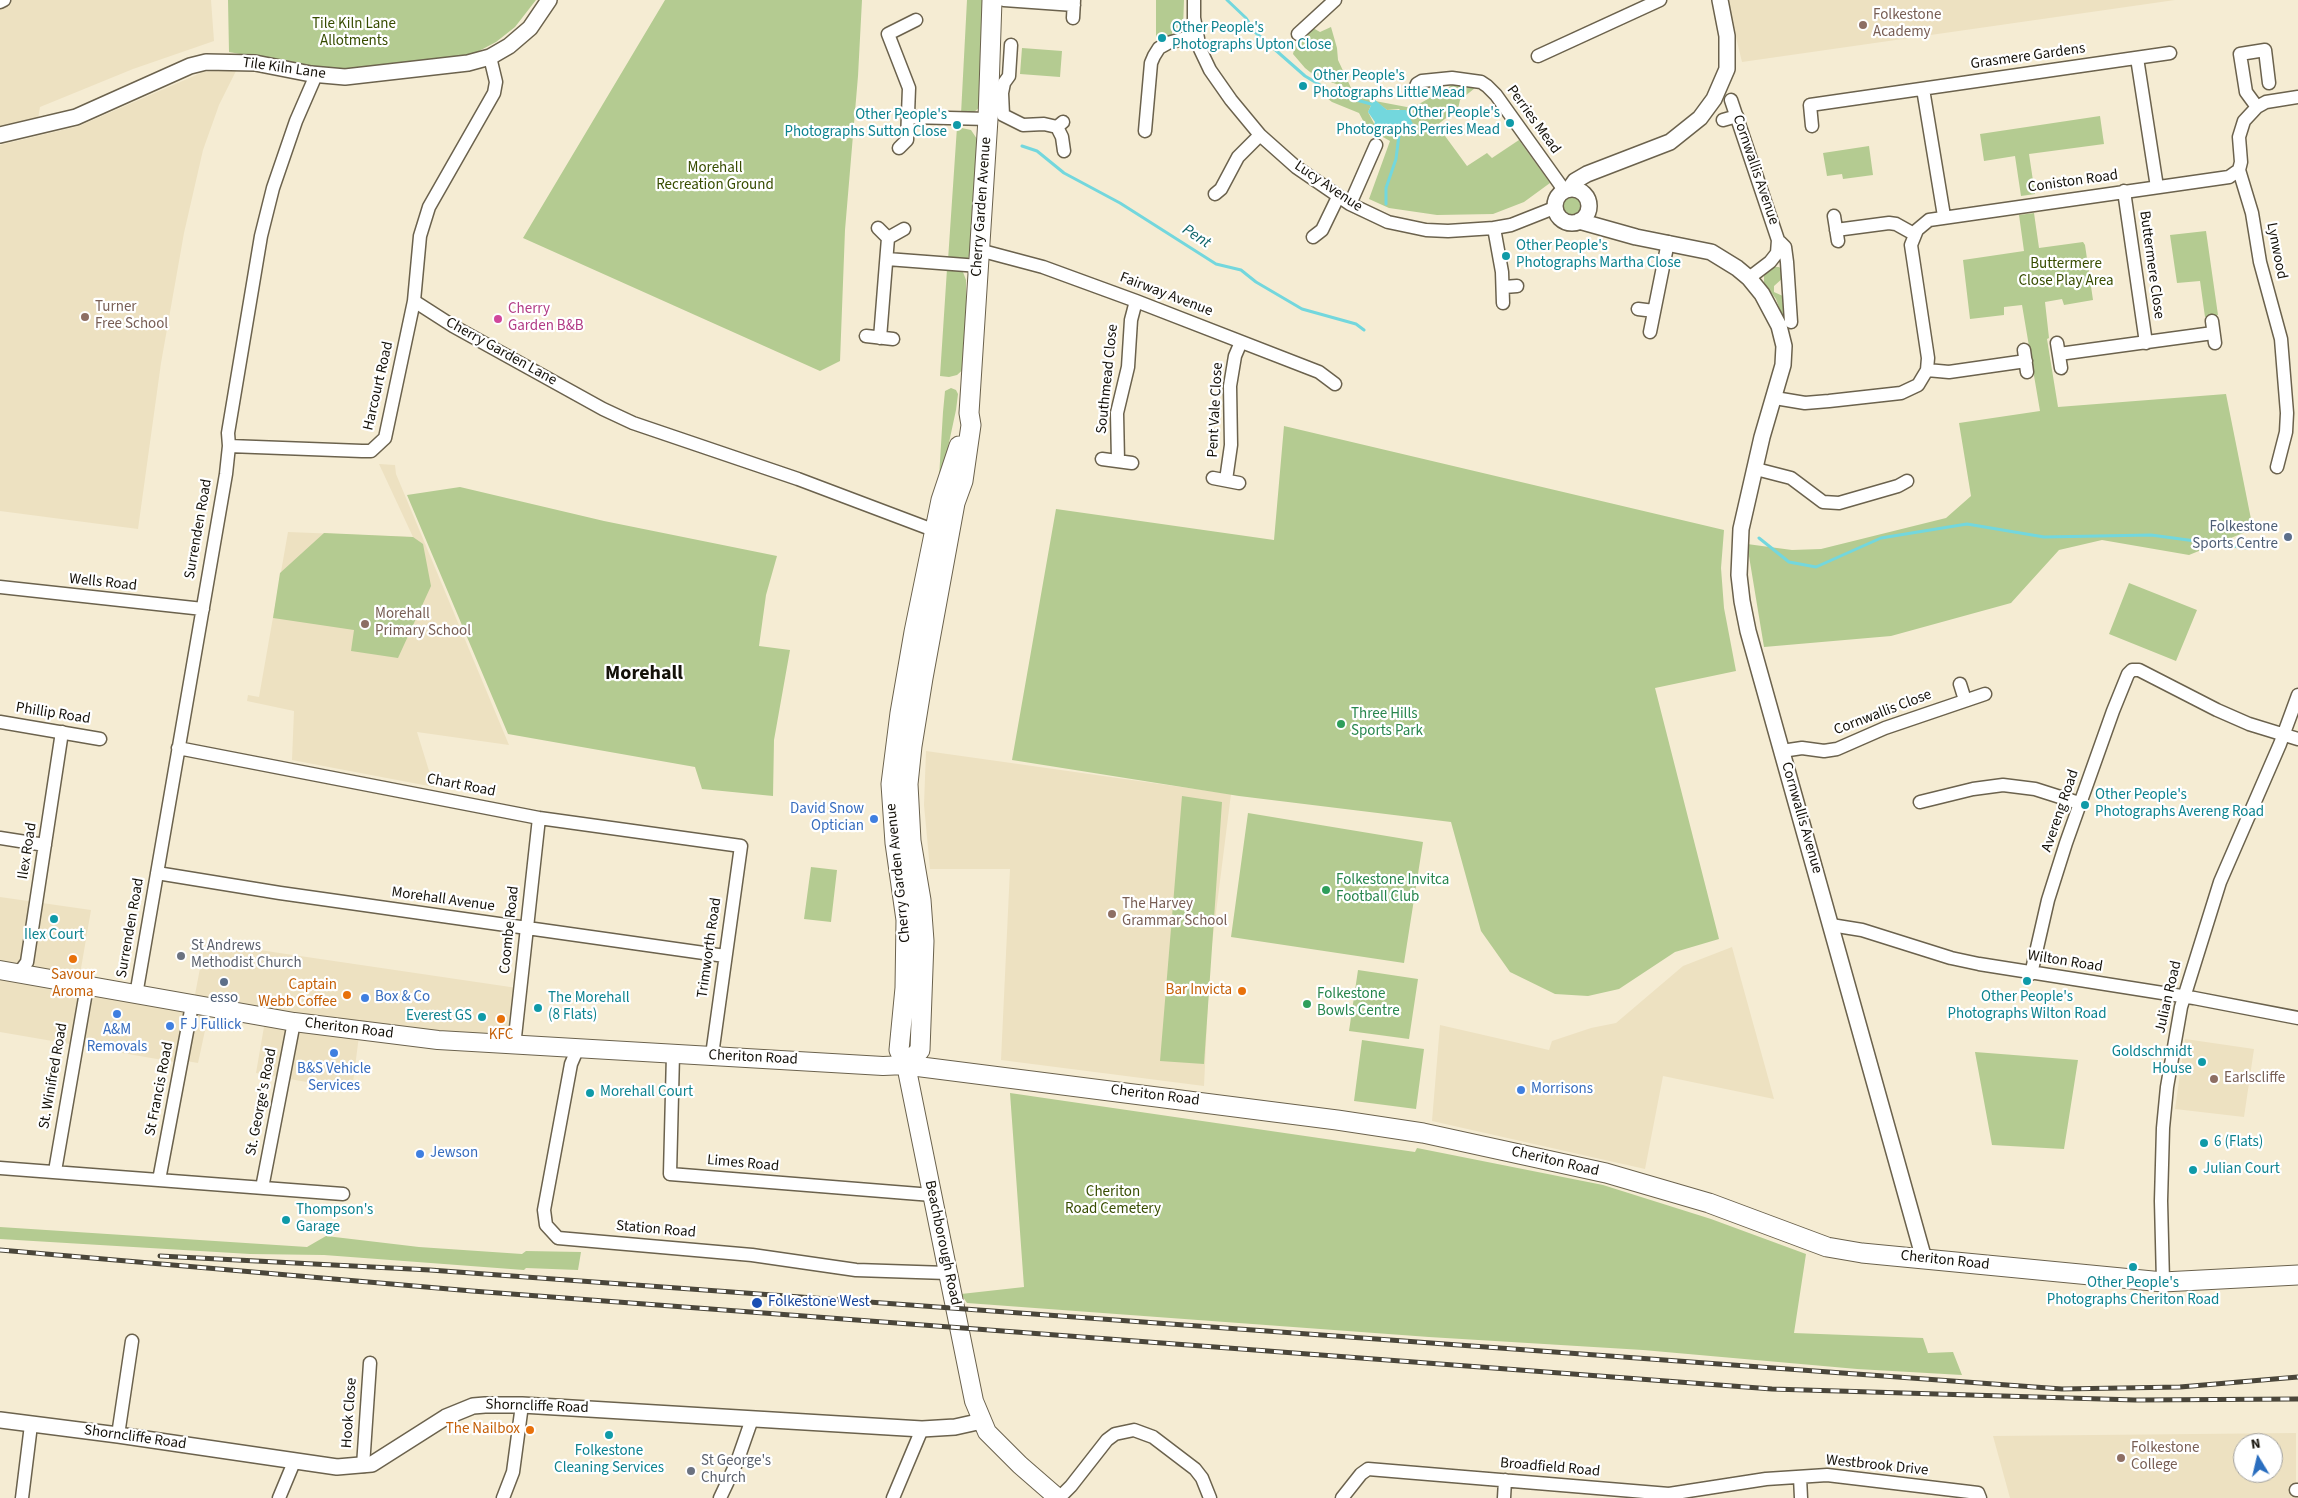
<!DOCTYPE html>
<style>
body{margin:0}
#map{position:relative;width:2298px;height:1498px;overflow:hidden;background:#f5ecd3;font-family:"Source Sans 3",sans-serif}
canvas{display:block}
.north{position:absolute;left:2233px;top:1433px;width:50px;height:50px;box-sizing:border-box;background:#fff;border:1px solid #a1a09d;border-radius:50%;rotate:351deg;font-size:14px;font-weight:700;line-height:20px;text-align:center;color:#141109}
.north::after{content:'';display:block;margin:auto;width:18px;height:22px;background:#2a6ebf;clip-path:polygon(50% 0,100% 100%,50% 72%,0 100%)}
</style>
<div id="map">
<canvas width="2298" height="1498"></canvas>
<div class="north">N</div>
</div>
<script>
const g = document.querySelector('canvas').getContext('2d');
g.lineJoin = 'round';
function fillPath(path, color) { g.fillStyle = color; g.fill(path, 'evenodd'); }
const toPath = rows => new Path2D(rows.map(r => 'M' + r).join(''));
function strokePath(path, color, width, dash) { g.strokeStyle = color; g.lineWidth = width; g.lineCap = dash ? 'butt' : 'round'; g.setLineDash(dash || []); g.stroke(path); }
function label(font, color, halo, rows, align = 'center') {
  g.font = font + ' "Source Sans 3",sans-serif'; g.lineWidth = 4.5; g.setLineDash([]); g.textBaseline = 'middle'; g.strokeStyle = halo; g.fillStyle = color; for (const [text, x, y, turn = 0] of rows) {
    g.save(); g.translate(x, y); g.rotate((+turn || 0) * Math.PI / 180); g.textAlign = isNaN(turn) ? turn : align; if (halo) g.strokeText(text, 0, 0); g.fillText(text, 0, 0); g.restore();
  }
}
fillPath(toPath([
 [0,0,211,0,214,41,133,69,40,107,38,119,0,129],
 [1727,0,2175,0,1742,62],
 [237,69,219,105,203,150,184,233,161,363,138,529,0,511,0,145,79,126,203,72],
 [379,464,395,465,396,474,509,745,417,732,434,787,292,760,294,711,247,701,248,695,259,697,288,532,413,537],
 [926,751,1231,794,1210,960,1204,1086,1001,1060,1010,869,930,869,924,805],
 [0,897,91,910,79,980,194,1000,205,942,517,988,511,1042,360,1028,352,1090,256,1073,265,1021,209,1012,198,1063,186,1061,186,1064,0,1032],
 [1732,947,1774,1099,1663,1076,1645,1169,1432,1121,1440,1025,1549,1050,1552,1041,1591,1028,1616,1023,1683,966],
 [2185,1039,2254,1049,2244,1117,2175,1109],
 [2296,1433,2296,1498,2010,1498,1993,1436],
 [2243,1443,2273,1443,2273,1473,2243,1473]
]), '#ede1c1');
fillPath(toPath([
 [228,0,536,0,515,27,496,42,477,52,463,56,344,69,311,67,229,52],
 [665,0,862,0,858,76,845,230,840,361,820,371,523,238],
 [967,0,982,0,982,105,973,113,961,114],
 [1156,0,1184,0,1183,29,1172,32,1172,35,1158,39,1156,38],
 [1331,27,1337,48,1338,60,1352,90,1315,76,1305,68,1293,54,1297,38,1313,28,1320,32],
 [1022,48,1062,51,1060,77,1020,74],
 [1318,83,1338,92,1374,99,1368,112,1379,133,1388,133,1395,136,1414,126,1399,109,1387,110,1375,101,1412,108,1454,84,1475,88,1460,100,1458,109,1437,125,1467,166,1487,153,1492,158,1519,140,1550,183,1524,202,1493,214,1437,215,1389,208,1369,199,1390,141,1367,128,1359,113,1332,102,1315,89],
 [2100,116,2104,144,2029,154,2035,194,2021,196,2015,156,1984,161,1980,134],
 [957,127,971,130,977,139,973,251,967,259,948,260],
 [1869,146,1873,175,1843,179,1842,174,1827,176,1823,153],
 '1561 206a11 11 0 1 1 22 0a11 11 0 1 1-22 0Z',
 [2034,213,2039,248,2083,242,2085,245,2093,300,2064,305,2062,299,2045,302,2049,338,2047,339,2058,407,2226,394,2253,529,2189,555,2102,540,2059,550,2011,603,1891,636,1764,647,1747,544,1792,550,1821,549,1946,518,1971,496,1959,423,2040,411,2022,305,2004,307,2004,315,1970,319,1963,260,2024,251,2019,215],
 [2206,231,2218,315,2205,317,2200,281,2177,283,2170,235],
 [1771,267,1779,267,1783,271,1784,277,1774,286,1774,292,1785,297,1785,324,1776,299,1764,283,1764,276],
 [947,269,963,272,966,280,966,300,970,300,967,366,957,375,949,377,940,376],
 [951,388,956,390,958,394,956,410,938,494,943,412,945,391],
 [1284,426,1724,530,1721,568,1724,608,1736,671,1655,688,1719,939,1675,952,1619,989,1588,996,1555,994,1510,972,1481,931,1451,822,1239,796,1012,760,1056,509,1274,540],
 [460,487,604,521,777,556,766,595,759,646,790,650,774,740,773,796,702,789,695,767,508,734,407,495],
 [324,533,413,537,423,544,431,586,398,658,351,651,354,630,273,618,280,573],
 [2129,583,2197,610,2176,661,2109,634],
 [1182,796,1222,802,1204,1064,1160,1061],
 [1248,813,1423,842,1404,963,1231,937],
 [811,867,837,870,831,922,804,919],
 [1358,970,1418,979,1409,1039,1349,1031],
 [1362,1040,1424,1049,1416,1109,1354,1101],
 [1975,1052,2078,1060,2064,1149,1992,1145],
 [1010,1093,1415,1152,1417,1148,1603,1185,1711,1219,1806,1254,1794,1333,1923,1338,1928,1353,1953,1352,1962,1375,1857,1369,1643,1350,1429,1337,967,1303,961,1294,1024,1287],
 [0,1227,307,1247,326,1236,419,1247,522,1254,526,1251,581,1252,578,1270,526,1268,524,1270,324,1255,250,1254,0,1239]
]), '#b4cb91');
fillPath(toPath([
 [1374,99,1387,110,1406,110,1414,126,1395,136,1388,133,1379,133,1373,127,1375,122,1368,112]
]), '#73d7dd');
strokePath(toPath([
 [1227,0,1246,18,1255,32,1305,76,1335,94,1371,104],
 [1022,146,1037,151,1064,173,1120,203,1216,264,1241,270,1256,282,1302,309,1356,324,1364,330],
 [1386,204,1386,188,1396,159,1399,135],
 [1759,538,1789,562,1816,567,1881,538,1967,524,2044,537,2151,535,2247,548]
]), '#73d7dd', 3);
const minor = toPath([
 [1004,0,1074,5],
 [1194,0,1194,18,1200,49,1210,70,1231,100,1260,135,1296,167,1350,204,1388,222,1426,230,1448,231,1494,228,1511,225,1554,208],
 [0,2,4,0],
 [1073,18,1074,0],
 [1298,34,1335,0],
 [1011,45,1009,76,1004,83,1002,93,1003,115,1023,125,1044,124,1057,127],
 [1538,56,1660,0],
 [2137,58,2157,187],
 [1923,89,1944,216],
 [1414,91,1417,84,1422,81,1452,78,1481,82,1487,86,1496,95,1564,190],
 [1731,100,1778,240,1777,253,1770,262,1749,278],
 [2257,107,2246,92,2240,54,2265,50,2269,83],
 [909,117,988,119],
 [1723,120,1737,116],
 [1063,122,1057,127,1062,137,1064,151],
 [1812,126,1810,105,2170,53],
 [1145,131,1151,63,1154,56,1159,48,1168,43,1196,35],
 [899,148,907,140,909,88,888,34,916,20],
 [2124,191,2146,343],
 [1215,194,1221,189,1238,157,1260,135],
 [1350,204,1376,145],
 [1834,216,1838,241],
 [878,228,888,238,880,338],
 [1494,228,1502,272,1503,303],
 [1836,230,1889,223,1896,224,1914,234],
 [1313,237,1322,230,1338,197],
 [888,238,904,229],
 [1780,242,1785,247,1787,262,1791,322],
 [979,250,1043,267,1136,301,1319,372,1335,384],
 [887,259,979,266],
 [1504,287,1517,286],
 [414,301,453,326,603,409,633,423,798,479,941,533],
 [1638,309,1654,311],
 [2212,321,2215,343],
 [1650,332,1668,242],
 [866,336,893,339],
 [2057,343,2061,368],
 [2024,350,2027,372],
 [2059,354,2213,333],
 [1927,370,1949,372,2026,361],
 [1775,398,1805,403,1829,401,1901,393,1918,385,1927,370,1928,358,1911,245,1917,230,1929,220,2229,177,2239,170],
 [229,446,362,451,371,451,385,438,414,301,420,236,429,207,494,93,496,82,490,57],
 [1102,459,1132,463],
 [1118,461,1117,413,1128,367,1131,320,1136,301],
 [2277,467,2286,432,2287,413,2281,339,2260,262,2252,213,2239,170,2241,162,2239,137,2244,121,2257,107,2266,102,2298,97],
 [1756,469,1791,478,1823,502,1839,503,1898,486,1907,481],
 [1213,478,1239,483],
 [1226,480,1231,445,1230,386,1235,356,1241,342],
 [0,587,203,609],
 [1960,684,1965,700],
 [0,722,100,739],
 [178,748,539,818,741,846,712,1055],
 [1782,751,1802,748,1824,751,1837,749,1885,728,1985,694],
 [1920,802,1973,789,2003,785,2035,789,2079,803],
 [0,838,45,845],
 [157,873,280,893,725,956],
 [1831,925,1862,930,1951,958,1979,964,2194,998,2298,1018],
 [19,973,27,962,62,732],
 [2031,974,2048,900,2066,843,2113,711,2128,674,2132,670,2139,670,2217,710,2249,724,2298,739],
 [136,995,226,474,229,446,228,433,261,236,273,188,296,121,316,75],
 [514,1046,539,818],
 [577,1050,571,1064,544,1210,546,1225,558,1238,752,1255,856,1270,947,1273],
 [673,1054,670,1174,932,1195],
 [0,1168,343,1194],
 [55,1171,87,986],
 [159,1180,192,1005],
 [262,1188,294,1022],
 [2163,1282,2161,1201,2163,1128,2167,1087,2181,1007,2220,882,2280,744,2298,695],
 [118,1435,132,1341],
 [363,1466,370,1363],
 [1800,1477,1801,1498],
 [2296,1490,2298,1490],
 [22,1498,31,1425],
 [279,1498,294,1462],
 [503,1498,513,1472,522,1405],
 [720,1498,737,1462,752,1419],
 [893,1498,922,1429],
 [1059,1498,1071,1486,1107,1440,1115,1434,1134,1430,1153,1437,1195,1469,1202,1478,1210,1498],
 [1342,1498,1361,1474,1368,1469,1669,1494,1766,1479,1827,1475,1978,1493,1980,1498],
 [1504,1498,1505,1480]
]);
const tertiary = toPath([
 [0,135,76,117,190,66,206,62,255,63,311,74,345,77,468,63,490,57,509,46,530,28,549,0],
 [1570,188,1575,181,1587,174,1670,142,1700,118,1714,99,1727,69,1727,36,1720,0],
 '1555 206a17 17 0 1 1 34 0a17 17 0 1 1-34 0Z',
 [1579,221,1636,237,1711,252,1737,268,1749,278,1762,294,1779,326,1784,346,1783,365,1762,437,1741,529,1739,575,1742,601,1748,631,1924,1259],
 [0,1420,118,1435,337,1467,372,1464,446,1417,473,1406,485,1405,522,1405,922,1429,955,1427,982,1421]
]);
const secondary = toPath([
 [0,970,294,1022,438,1040,883,1066,906,1065,974,1401,987,1432,1020,1465,1058,1498]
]);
const primary = toPath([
 [906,1065,1337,1120,1423,1133,1606,1173,1709,1203,1827,1247,1862,1253,2163,1282,2298,1275],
 [906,1065,920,1050,924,941,921,900,911,841,908,784,912,746,923,678,955,503,963,481,971,425,969,413,988,119,992,0],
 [906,1065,899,1050,905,988,906,920,895,843,891,784,900,713,914,632,941,500,959,446]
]);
strokePath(minor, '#6b624d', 15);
strokePath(tertiary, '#6b624d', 18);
strokePath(secondary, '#6b624d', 20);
strokePath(primary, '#6b624d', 21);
strokePath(minor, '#fff', 12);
strokePath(tertiary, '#fff', 15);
strokePath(secondary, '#fff', 18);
strokePath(primary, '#fff', 19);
const rail = toPath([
 [0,1250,472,1291,1772,1389,2135,1400,2298,1399],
 [160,1256,430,1270,2062,1389,2180,1387,2298,1377]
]);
strokePath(rail, '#4a463a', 5);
strokePath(rail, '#fff', 3, [9]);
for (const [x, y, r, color] of [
 [1863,25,5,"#8d6e63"],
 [1162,38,5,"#0f9aa8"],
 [1303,86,5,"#0f9aa8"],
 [1510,123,5,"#0f9aa8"],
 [957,125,5,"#0f9aa8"],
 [1506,256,5,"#0f9aa8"],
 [85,317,5,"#8d6e63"],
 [498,319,5,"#d1479c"],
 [2288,537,5,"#5c6f8a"],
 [365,624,5,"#8d6e63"],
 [1341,724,5,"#2e9e5b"],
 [2085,805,5,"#0f9aa8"],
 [874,819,5,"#3f7fe0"],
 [1326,890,5,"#2e9e5b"],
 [1112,914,5,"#8d6e63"],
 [54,919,5,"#0f9aa8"],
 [181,956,5,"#6b7280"],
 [73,959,5,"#e8710a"],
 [2027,981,5,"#0f9aa8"],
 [224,982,5,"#5c6f8a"],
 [1242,991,5,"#e8710a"],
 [347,995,5,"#e8710a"],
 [365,998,5,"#3f7fe0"],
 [1307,1004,5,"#2e9e5b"],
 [538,1008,5,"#0f9aa8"],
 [117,1014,5,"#3f7fe0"],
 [482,1017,5,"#0f9aa8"],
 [501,1019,5,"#e8710a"],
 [170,1026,5,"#3f7fe0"],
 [334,1053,5,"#3f7fe0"],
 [2202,1062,5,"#0f9aa8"],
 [2214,1079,5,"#8d6e63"],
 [1521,1090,5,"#3f7fe0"],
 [590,1093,5,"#0f9aa8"],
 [2204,1143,5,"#0f9aa8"],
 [420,1154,5,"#3f7fe0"],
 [2193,1170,5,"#0f9aa8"],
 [286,1220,5,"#0f9aa8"],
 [2133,1267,5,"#0f9aa8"],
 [757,1303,6,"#1a4fb4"],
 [530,1430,5,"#e8710a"],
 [609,1435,5,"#0f9aa8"],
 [2121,1458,5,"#8d6e63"],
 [691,1471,5,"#6b7280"]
]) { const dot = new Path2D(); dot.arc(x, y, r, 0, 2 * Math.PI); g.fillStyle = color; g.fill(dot); strokePath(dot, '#fff', 2); }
label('15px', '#785e54', '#fff', [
 ["Folkestone",1873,16],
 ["Academy",1873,33],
 ["Turner",95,308],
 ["Free School",95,325],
 ["Morehall",375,615],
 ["Primary School",375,632],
 ["The Harvey",1122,905],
 ["Grammar School",1122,922],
 ["Earlscliffe",2224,1079],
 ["Folkestone",2131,1449],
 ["College",2131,1466]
], 'left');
label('15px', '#374c00', '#fff', [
 ["Tile Kiln Lane",354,25],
 ["Allotments",354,42],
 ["Morehall",715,169],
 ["Recreation Ground",715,186],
 ["Buttermere",2066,265],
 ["Close Play Area",2066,282],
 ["Cheriton",1113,1193],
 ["Road Cemetery",1113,1210]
]);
label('15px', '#0d838f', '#fff', [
 ["Other People's",1172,29],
 ["Photographs Upton Close",1172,46],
 ["Other People's",1313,77],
 ["Photographs Little Mead",1313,94],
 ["Other People's",1500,114,"right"],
 ["Photographs Perries Mead",1500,131,"right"],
 ["Other People's",947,116,"right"],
 ["Photographs Sutton Close",947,133,"right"],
 ["Other People's",1516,247],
 ["Photographs Martha Close",1516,264],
 ["Other People's",2095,796],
 ["Photographs Avereng Road",2095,813],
 ["Ilex Court",54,936,"center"],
 ["Other People's",2027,998,"center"],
 ["Photographs Wilton Road",2027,1015,"center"],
 ["The Morehall",548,999],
 ["(8 Flats)",548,1016],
 ["Everest GS",472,1017,"right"],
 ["Goldschmidt",2192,1053,"right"],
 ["House",2192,1070,"right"],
 ["Morehall Court",600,1093],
 ["6 (Flats)",2214,1143],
 ["Julian Court",2203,1170],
 ["Thompson's",296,1211],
 ["Garage",296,1228],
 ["Other People's",2133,1284,"center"],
 ["Photographs Cheriton Road",2133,1301,"center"],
 ["Folkestone",609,1452,"center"],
 ["Cleaning Services",609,1469,"center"]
], 'left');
label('15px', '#141109', '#fff', [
 ["Grasmere Gardens",2028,57,-8],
 ["Tile Kiln Lane",284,69,8],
 ["Perries Mead",1533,120,54],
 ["Cornwallis Avenue",1755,170,71],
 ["Coniston Road",2073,182,-8],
 ["Lucy Avenue",1328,187,34],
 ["Cherry Garden Avenue",982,207,-86],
 ["Lynwood",2276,251,79],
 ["Buttermere Close",2151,265,82],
 ["Fairway Avenue",1166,295,21],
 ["Cherry Garden Lane",501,352,29],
 ["Southmead Close",1108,379,-84],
 ["Harcourt Road",379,386,-77],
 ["Pent Vale Close",1216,410,-87],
 ["Surrenden Road",199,529,-80],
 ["Wells Road",103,583,6],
 ["Cornwallis Close",1883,713,-21],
 ["Phillip Road",53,714,9],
 ["Chart Road",461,786,11],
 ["Avereng Road",2061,811,-71],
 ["Cornwallis Avenue",1801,818,74],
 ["Ilex Road",28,851,-81],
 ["Cherry Garden Avenue",899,873,-96],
 ["Morehall Avenue",443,900,8],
 ["Surrenden Road",131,928,-80],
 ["Coombe Road",510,930,-84],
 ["Trimworth Road",710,948,-82],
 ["Wilton Road",2065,962,9],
 ["Julian Road",2169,997,-77],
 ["Cheriton Road",349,1029,7],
 ["Cheriton Road",753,1058,3],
 ["St. Winifred Road",54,1076,-80],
 ["St Francis Road",160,1089,-79],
 ["Cheriton Road",1155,1096,7],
 ["St. George's Road",262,1102,-79],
 ["Cheriton Road",1555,1162,13],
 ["Limes Road",743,1164,5],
 ["Station Road",656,1230,5],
 ["Beachborough Road",942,1243,78],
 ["Cheriton Road",1945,1261,6],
 ["Shorncliffe Road",537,1407,2],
 ["Hook Close",350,1413,-86],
 ["Shorncliffe Road",135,1438,8],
 ["Westbrook Drive",1877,1466,6],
 ["Broadfield Road",1550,1468,5]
]);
label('15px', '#b23c85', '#fff', [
 ["Cherry",508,310],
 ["Garden B&B",508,327]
], 'left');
label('15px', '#4e5e75', '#fff', [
 ["Folkestone",2278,528],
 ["Sports Centre",2278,545],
 ["esso",224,999,"center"]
], 'right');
label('15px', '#27864d', '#fff', [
 ["Three Hills",1351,715],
 ["Sports Park",1351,732],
 ["Folkestone Invitca",1336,881],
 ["Football Club",1336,898],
 ["Folkestone",1317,995],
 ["Bowls Centre",1317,1012]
], 'left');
label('15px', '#366cbe', '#fff', [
 ["David Snow",864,810,"right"],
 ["Optician",864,827,"right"],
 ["Box & Co",375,998],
 ["F J Fullick",180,1026],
 ["A&M",117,1031,"center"],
 ["Removals",117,1048,"center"],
 ["B&S Vehicle",334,1070,"center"],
 ["Services",334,1087,"center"],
 ["Morrisons",1531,1090],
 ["Jewson",430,1154]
], 'left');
label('15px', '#5b616d', '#fff', [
 ["St Andrews",191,947],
 ["Methodist Church",191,964],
 ["St George's",701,1462],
 ["Church",701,1479]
], 'left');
label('15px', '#c56008', '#fff', [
 ["Savour",73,976,"center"],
 ["Aroma",73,993,"center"],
 ["Captain",337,986],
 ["Webb Coffee",337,1003],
 ["Bar Invicta",1232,991],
 ["KFC",501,1036,"center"],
 ["The Nailbox",520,1430]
], 'right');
label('15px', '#164399', '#fff', [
 ["Folkestone West",768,1303]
], 'left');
label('italic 16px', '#0c6368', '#fff', [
 ["Pent",1196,237,33]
]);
label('bold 20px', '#141109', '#fff', [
 ["Morehall",644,675]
]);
</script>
